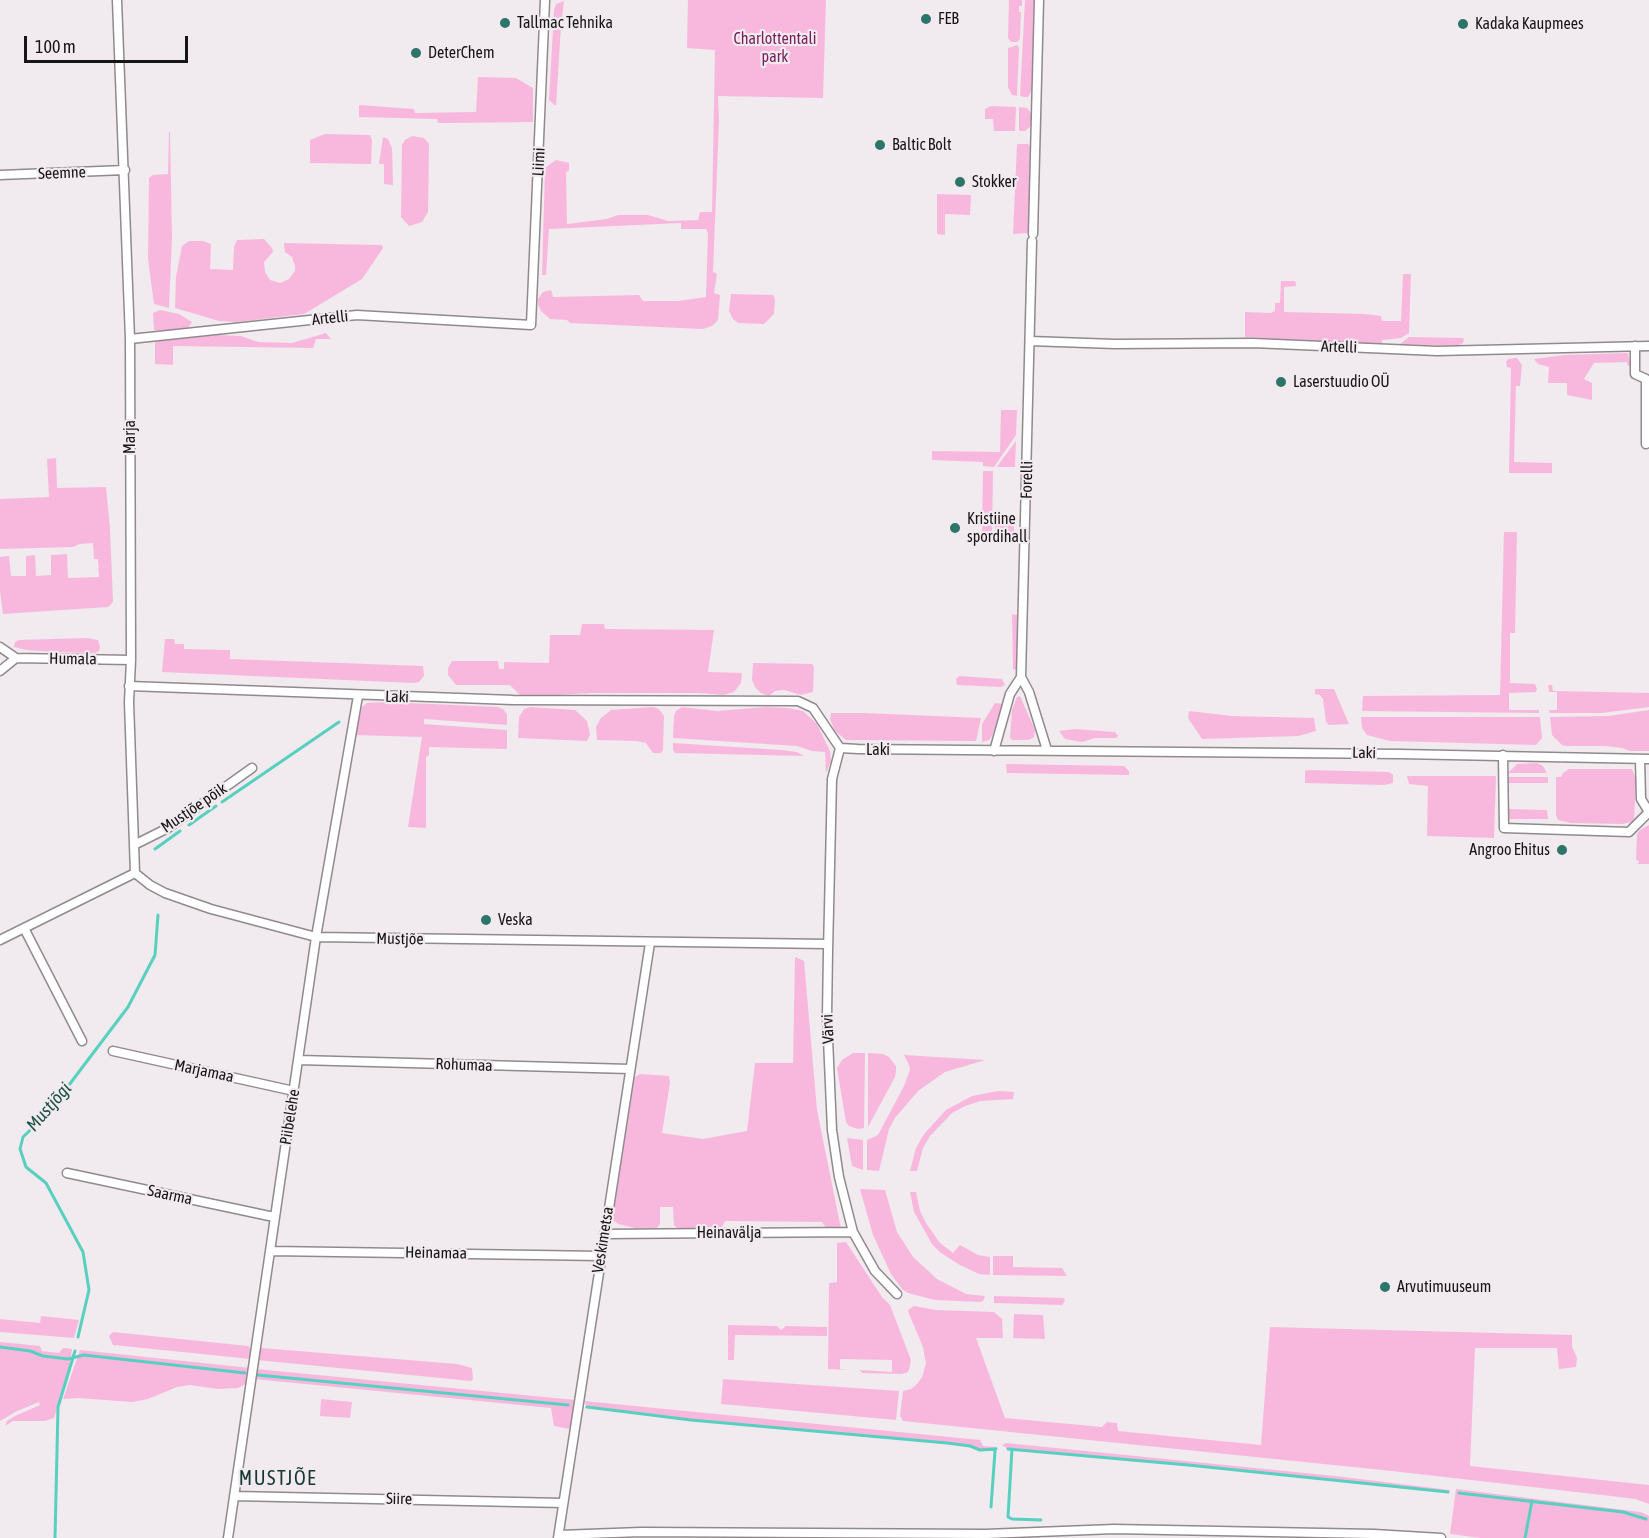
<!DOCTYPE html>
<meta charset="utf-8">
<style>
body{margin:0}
#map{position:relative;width:1649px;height:1538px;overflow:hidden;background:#f1eaee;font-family:"Asap Condensed",sans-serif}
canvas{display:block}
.scale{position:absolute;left:24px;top:36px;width:164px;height:27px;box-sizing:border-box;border:3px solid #181517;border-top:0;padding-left:8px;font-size:18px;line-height:21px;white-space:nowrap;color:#181517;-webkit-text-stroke:4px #f1eaee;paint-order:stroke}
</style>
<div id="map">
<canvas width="1649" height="1538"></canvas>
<div class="scale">100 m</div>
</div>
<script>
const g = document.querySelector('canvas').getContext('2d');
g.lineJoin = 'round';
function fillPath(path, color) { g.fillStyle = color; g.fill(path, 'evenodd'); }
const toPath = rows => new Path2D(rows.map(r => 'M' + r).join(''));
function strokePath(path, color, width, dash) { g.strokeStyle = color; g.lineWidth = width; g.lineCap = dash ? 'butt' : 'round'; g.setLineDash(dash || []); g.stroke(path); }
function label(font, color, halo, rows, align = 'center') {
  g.font = font + ' "Asap Condensed",sans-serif'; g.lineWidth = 4.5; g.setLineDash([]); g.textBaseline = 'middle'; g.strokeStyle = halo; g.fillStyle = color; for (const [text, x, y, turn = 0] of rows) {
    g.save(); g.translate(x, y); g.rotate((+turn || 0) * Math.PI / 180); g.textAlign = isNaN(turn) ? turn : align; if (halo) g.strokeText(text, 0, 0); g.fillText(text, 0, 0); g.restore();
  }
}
fillPath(toPath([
 [688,0,826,0,823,98,718,96,719,121,713,272,717,274,714,293,720,295,718,320,712,326,703,329,570,323,567,320,550,319,541,311,538,304,538,299,543,292,551,290,553,297,639,295,643,301,678,301,706,297,708,233,706,229,681,229,681,223,549,229,546,275,542,275,545,168,556,160,569,163,569,171,566,172,567,224,607,219,618,215,648,215,668,221,698,220,700,212,712,212,715,50,687,48],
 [1009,0,1022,0,1022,6,1019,6,1019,12,1021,12,1020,39,1017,42,1011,42,1008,38],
 [1025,0,1034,0,1032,90,1028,97,1024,97,1020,96],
 [564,1,561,26,556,106,549,100,554,11,556,4],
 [1017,45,1019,48,1017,96,1012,95,1008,87,1008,48],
 [478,77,516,78,533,88,533,122,447,123,438,123,437,119,359,117,359,105,414,109,415,113,476,112],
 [991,106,1016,107,1015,131,994,131,993,119,985,119,985,109],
 [1019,107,1027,108,1031,113,1031,126,1025,131,1019,131],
 [170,131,172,237,169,308,154,304,148,259,149,178,153,175,168,174,169,132],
 [325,134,370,135,372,140,371,164,310,163,310,140],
 [412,136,424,138,429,144,428,212,422,222,409,226,401,217,402,145,405,140],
 [383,137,388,139,392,148,393,185,384,184,384,164,379,164],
 [1017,144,1028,144,1030,147,1029,230,1027,233,1013,234],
 [937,194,971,195,970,215,945,214,945,235,937,234],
 [264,239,272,248,273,252,264,262,265,272,270,280,280,283,289,279,295,271,295,266,292,257,285,252,284,243,382,245,383,248,362,279,304,314,237,322,219,321,175,308,176,277,182,246,189,241,203,241,211,244,210,269,233,270,234,247,237,240],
 [1403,274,1411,274,1409,333,1401,338,1382,340,1382,343,1378,345,1245,337,1245,312,1271,313,1275,311,1275,303,1280,303,1281,281,1295,281,1296,284,1296,286,1284,287,1284,312,1365,314,1381,316,1382,321,1401,321],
 [731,294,773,295,775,299,774,314,764,324,738,323,733,319,729,311],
 [160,310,179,314,192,322,188,328,182,330,154,330,153,313],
 [326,333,331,339,316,339,313,348,173,346,173,365,155,364,155,342,164,340,218,335,241,336,258,342,292,343],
 [1409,337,1464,338,1463,343,1457,346,1400,344],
 [1628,353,1630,365,1628,366,1627,362,1594,363,1584,379,1592,383,1592,400,1567,395,1567,383,1548,383,1549,367,1538,364,1534,359,1565,355],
 [1517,358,1522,365,1520,386,1516,386,1514,462,1552,463,1552,473,1509,473,1511,368,1507,367,1506,362,1508,359],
 [1001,410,1017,410,1016,435,994,467,983,466,983,462,932,460,932,451,1000,452],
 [1016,441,1015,467,997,467,1001,461],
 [56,458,57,488,106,487,110,528,113,602,108,607,3,614,0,591,0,557,9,556,11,576,26,576,26,556,35,555,36,576,51,575,51,555,67,554,68,578,99,577,98,559,94,559,93,543,80,544,73,547,0,549,0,499,49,497,47,459],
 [983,471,993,471,992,535,982,535],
 [995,520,1014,521,1014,534,995,535],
 [1504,532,1517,532,1515,633,1510,633,1510,683,1535,684,1537,689,1536,692,1509,693,1509,710,1539,710,1539,713,1362,711,1363,696,1500,695],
 [1012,614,1017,615,1019,618,1018,666,1016,670,1013,669],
 [582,624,604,624,605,629,714,630,708,672,742,673,741,683,734,692,723,695,700,693,591,693,540,696,520,695,510,685,456,685,448,675,448,668,452,661,498,661,499,669,504,669,504,662,549,663,550,635,580,635],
 [87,638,98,640,100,647,99,651,95,653,53,652,27,650,14,647,15,642,19,640],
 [165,639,174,639,175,644,184,644,184,649,230,650,230,659,423,666,424,676,419,682,414,683,162,672],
 [753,663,812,664,814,667,813,692,801,695,784,690,775,691,769,696,761,693,755,687,752,680],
 [959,676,1002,679,1005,685,1001,687,957,685,956,679],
 [1548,685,1552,685,1553,691,1649,693,1649,707,1602,713,1550,713,1549,710,1557,710,1557,692,1549,692],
 [1315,689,1334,689,1349,724,1329,725,1326,722,1323,699,1320,695,1315,694],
 [1020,696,1035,730,1034,737,1029,740,1012,740,1010,738,1012,710,1017,697],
 [386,702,498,707,503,709,507,714,507,725,424,719,424,724,507,730,507,749,429,747,429,755,426,757,426,828,408,827,422,737,355,735,362,707,367,703],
 [995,703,1003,704,992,736,989,740,982,742,982,724],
 [530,707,575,710,587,721,590,735,587,741,518,738,519,717,524,709],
 [653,707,659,709,664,716,663,750,661,753,653,753,646,743,637,741,597,740,596,727,601,718,611,710],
 [682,707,717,711,765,707,788,708,803,711,817,724,830,751,831,761,826,773,825,752,812,751,797,746,673,738,674,716,676,711],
 [1649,710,1649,751,1630,751,1622,748,1605,746,1566,746,1562,745,1552,735,1550,717,1608,716],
 [1189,711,1232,716,1314,718,1316,731,1298,736,1202,739,1188,718],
 [831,713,864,713,981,718,976,741,846,740,835,731,830,719],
 [1361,717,1540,717,1542,738,1536,745,1390,741,1367,735,1362,728],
 [1075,729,1115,732,1118,736,1116,738,1095,738,1082,742,1065,739,1059,731],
 [673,743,781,750,797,752,804,756,675,753,673,750],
 [1537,763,1543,766,1547,773,1508,773,1517,764],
 [1006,764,1124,766,1129,771,1129,775,1007,773],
 [1569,769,1632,769,1636,780,1634,819,1631,822,1622,824,1571,823,1558,820,1556,816,1556,777,1561,777,1563,773],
 [1309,770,1389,772,1393,775,1393,783,1384,785,1305,783,1305,771],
 [1407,776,1496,776,1494,838,1427,836,1428,786,1409,784],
 [1508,777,1548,777,1548,783,1508,783],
 [1508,809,1547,810,1548,819,1508,819],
 [1649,825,1649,864,1638,864,1639,861,1636,860,1637,834,1640,830],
 [795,957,804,961,817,1110,841,1229,826,1228,822,1222,725,1221,721,1229,677,1228,674,1225,673,1207,660,1207,660,1224,657,1228,635,1228,618,1224,613,1220,613,1216,633,1078,640,1074,669,1076,670,1083,662,1133,703,1139,747,1131,755,1063,793,1063],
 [853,1053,865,1053,864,1128,858,1129,849,1126,846,1122,837,1068,842,1060],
 [868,1053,883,1054,889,1057,896,1066,896,1071,895,1077,868,1127],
 [904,1055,985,1060,945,1072,918,1091,895,1118,889,1129,879,1171,867,1170,867,1140,878,1135,904,1086,910,1070,909,1065],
 [998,1091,1014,1092,1013,1099,981,1101,965,1106,952,1113,930,1136,923,1148,917,1171,910,1171,916,1148,924,1134,946,1110,972,1096],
 [847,1138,863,1140,863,1170,852,1166],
 [860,1189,885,1190,897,1232,913,1257,937,1279,966,1294,985,1296,983,1301,980,1302,935,1300,908,1293,902,1289,891,1274,873,1235],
 [910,1192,916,1192,920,1211,926,1223,940,1243,953,1253,960,1245,978,1255,990,1257,990,1275,979,1274,960,1265,941,1253,932,1244,914,1212],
 [846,1242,882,1297,890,1305,911,1360,909,1370,906,1373,901,1374,862,1373,860,1370,892,1372,892,1360,840,1359,840,1369,848,1370,828,1369,829,1283,837,1282,837,1243],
 [993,1256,1013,1256,1013,1267,1062,1268,1067,1276,993,1275],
 [994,1296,1064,1298,1065,1301,1062,1305,994,1303],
 [914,1306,936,1310,994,1312,1002,1319,1003,1338,976,1338,1005,1418,1102,1427,1107,1422,1117,1423,1118,1431,1261,1445,1270,1327,1572,1335,1572,1347,1577,1358,1576,1367,1559,1369,1557,1348,1475,1348,1470,1466,1649,1485,1649,1504,1635,1499,1611,1496,1392,1471,903,1421,900,1416,903,1391,911,1389,917,1384,922,1377,926,1364,923,1347,909,1314,908,1310],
 [1014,1314,1043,1315,1045,1339,1013,1338],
 [41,1316,79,1320,74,1338,0,1332,0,1319,40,1323],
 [728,1325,777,1326,781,1330,786,1326,827,1327,827,1336,735,1335,734,1360,728,1360],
 [113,1332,248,1346,251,1349,251,1359,113,1345,109,1336],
 [0,1342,40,1346,42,1351,59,1353,63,1348,72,1349,70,1366,54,1418,45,1421,13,1421,5,1426,7,1421,15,1416,40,1405,39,1402,17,1411,0,1421],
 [261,1348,457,1364,472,1368,473,1379,471,1381,257,1360],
 [80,1350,250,1368,247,1383,238,1388,218,1389,190,1385,177,1387,148,1399,132,1402,78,1398,63,1399],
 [256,1369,575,1400,570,1429,554,1426,551,1408,254,1379],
 [723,1379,899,1391,896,1420,721,1404],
 [321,1399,352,1402,350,1418,320,1416],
 [584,1401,980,1440,983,1446,997,1447,995,1451,980,1450,970,1446,947,1443,691,1420,587,1407],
 [1006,1443,1335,1476,1450,1490,1448,1492,1188,1465,1008,1449,1002,1445],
 [1456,1489,1641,1512,1649,1516,1649,1538,1481,1538,1450,1534]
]), '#f8b8de');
strokePath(toPath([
 [222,802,339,722],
 [189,825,216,806],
 [155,849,180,831],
 [78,1337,89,1290,83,1252,46,1183,26,1167,20,1149,23,1137,47,1114,128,1007,155,955,158,915],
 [0,1347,30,1351,43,1356,68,1359,84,1355,245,1373],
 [258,1375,568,1405],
 [587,1407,691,1420,947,1443,970,1446,980,1450,996,1449],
 [1008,1449,1188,1465,1448,1492],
 [1012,1449,1008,1517,1012,1519,1041,1520],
 [1459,1493,1623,1512,1646,1519],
 [991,1507,995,1451],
 [55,1538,58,1407,75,1351],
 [1525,1538,1532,1501]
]), '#57d0c0', 3);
const minor = toPath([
 [117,0,130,339,131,660,129,702,135,873],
 [0,175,125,170],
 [1033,234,1039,0],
 [1032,241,1021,677,1029,692,1047,750],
 [130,339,357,315,531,325,545,0],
 [1030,341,1115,344,1253,343,1437,351,1649,346],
 [1635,346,1635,374,1646,379,1646,444],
 [0,647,16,658,131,660],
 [0,671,16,658],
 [129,686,513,700,798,701,813,708,840,748,858,749,1400,754,1649,759],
 [840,748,832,779,828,952,827,1016,832,1130,839,1177,853,1232,875,1271,897,1294],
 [994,751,1010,694,1021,677],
 [1503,755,1504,828,1629,832,1649,812],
 [1640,759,1641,799,1649,812],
 [134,845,168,828,252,768],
 [135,873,150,885,165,893,211,909,316,937,828,944],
 [24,928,82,1041],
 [0,940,135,873],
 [113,1051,294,1091],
 [299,1060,630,1069],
 [67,1173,274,1217],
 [604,1234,853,1232],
 [271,1251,601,1256],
 [234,1496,563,1503],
 [559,1535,641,1532,986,1534,1114,1529,1374,1534,1441,1538],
 [228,1538,316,937,358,696],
 [558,1538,650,943]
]);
strokePath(minor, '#908a8d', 11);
strokePath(minor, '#fff', 8);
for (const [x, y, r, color] of [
 [926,19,6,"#2d746a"],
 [505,23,6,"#2d746a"],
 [1463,24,6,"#2d746a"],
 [416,53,6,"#2d746a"],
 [880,145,6,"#2d746a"],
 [960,182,6,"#2d746a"],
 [1281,382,6,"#2d746a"],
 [955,528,6,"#2d746a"],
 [1562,850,6,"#2d746a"],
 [486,920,6,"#2d746a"],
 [1385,1287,6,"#2d746a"]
]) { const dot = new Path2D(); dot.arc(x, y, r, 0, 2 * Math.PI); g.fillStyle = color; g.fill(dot); strokePath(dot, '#f1eaee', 2); }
label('16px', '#181517', '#f1eaee', [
 ["FEB",938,19],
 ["Tallmac Tehnika",517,23],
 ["Kadaka Kaupmees",1475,24],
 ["DeterChem",428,53],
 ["Baltic Bolt",892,145],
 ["Stokker",972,182],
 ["Laserstuudio OÜ",1293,382],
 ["Kristiine",967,519],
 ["spordihall",967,537],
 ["Angroo Ehitus",1550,850,"right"],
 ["Veska",498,920],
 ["Arvutimuuseum",1397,1287]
], 'left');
label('16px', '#781e5d', '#f1eaee', [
 ["Charlottentali",775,39],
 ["park",775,57]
]);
label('16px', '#181517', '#f1eaee', [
 ["Liimi",539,162,-87],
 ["Seemne",62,173,-2],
 ["Artelli",330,318,-6],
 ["Artelli",1339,347,2],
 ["Marja",130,437,-90],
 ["Forelli",1027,480,-89],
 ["Humala",73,659,1],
 ["Laki",397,697,2],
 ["Laki",878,750],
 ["Laki",1364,753,1],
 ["Mustjõe põik",194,808,-34],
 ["Mustjõe",400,939,1],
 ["Värvi",828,1029,-93],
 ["Rohumaa",464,1065,2],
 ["Marjamaa",204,1071,12],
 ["Piibelehe",290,1117,-81],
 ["Saarma",170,1195,12],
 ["Heinavälja",729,1233],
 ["Veskimetsa",603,1240,-81],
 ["Heinamaa",436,1253,1],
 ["Siire",399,1499,1]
]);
label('italic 18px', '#1c5049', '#f1eaee', [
 ["Mustjõgi",49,1107,-49]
]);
g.letterSpacing = '1.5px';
label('20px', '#153632', '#f1eaee', [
 ["MUSTJÕE",278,1479]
]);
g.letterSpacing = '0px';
</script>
